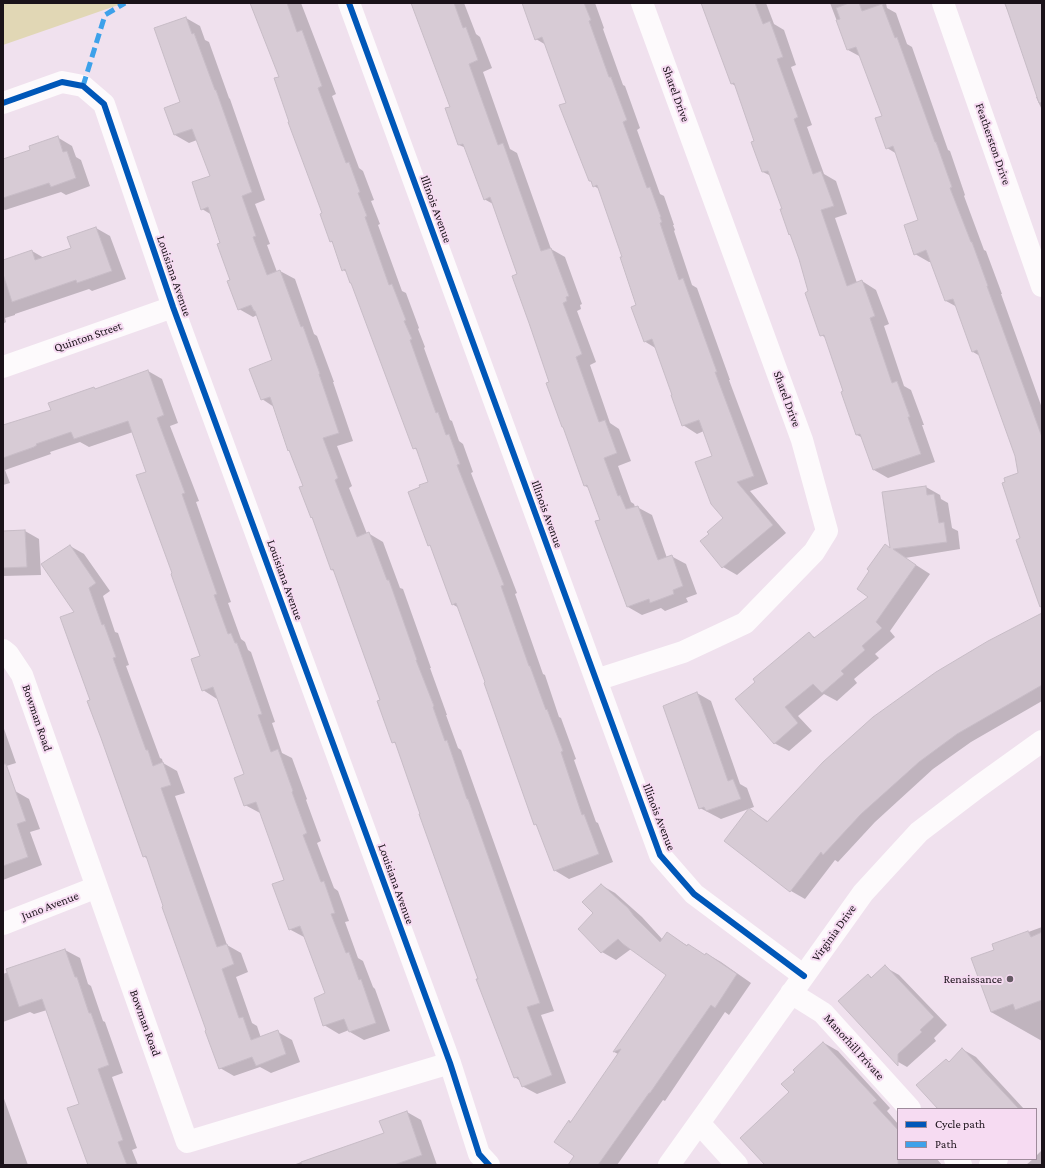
<!DOCTYPE html>
<style>
body{margin:0}
#map{position:relative;width:1045px;height:1168px;overflow:hidden;background:#f0e1ee;font-family:"Crimson Pro",serif}
canvas{display:block}
.frame{position:absolute;inset:0;border:4px solid #1a1219;pointer-events:none}
.legend{position:absolute;left:897px;top:1108px;width:140px;height:52px;box-sizing:border-box;background:#f6dbf2;border:1px solid #9e8b9b;margin:0;padding:5px 7px;list-style:none;font-size:12px;color:#1a1219}
.legend li{display:flex;align-items:center;gap:8px;height:20px}
.legend b{width:20px;border:1px solid #9e8b9b}
</style>
<div id="map">
<canvas width="1045" height="1168"></canvas>
<div class="frame"></div>
<ul class="legend">
<li><b style="height:5px;background:#0057b8"></b>Cycle path</li>
<li><b style="height:5px;background:#3da1ea"></b>Path</li>
</ul>
</div>
<script>
const g = document.querySelector('canvas').getContext('2d');
g.lineJoin = 'round';
function fillPath(path, color) { g.fillStyle = color; g.fill(path, 'evenodd'); }
const toPath = rows => new Path2D(rows.map(r => 'M' + r).join(''));
function strokePath(path, color, width, dash) { g.strokeStyle = color; g.lineWidth = width; g.lineCap = dash ? 'butt' : 'round'; g.setLineDash(dash || []); g.stroke(path); }
function label(font, color, halo, rows, align = 'center') {
  g.font = font + ' "Crimson Pro",serif'; g.lineWidth = 4; g.setLineDash([]); g.textBaseline = 'middle'; g.strokeStyle = halo; g.fillStyle = color; for (const [text, x, y, turn = 0] of rows) {
    g.save(); g.translate(x, y); g.rotate((+turn || 0) * Math.PI / 180); g.textAlign = isNaN(turn) ? turn : align; if (halo) g.strokeText(text, 0, 0); g.fillText(text, 0, 0); g.restore();
  }
}
fillPath(toPath([
 [3,3,124,3,3,45]
]), '#e1d7b5');
fillPath(toPath([
 [251,3,301,3,336,94,332,96,359,168,363,171,374,200,371,201,380,224,378,225,402,291,406,293,419,328,418,329,425,347,424,348,450,420,452,421,459,441,463,444,473,472,471,473,517,593,515,594,543,674,545,675,559,717,561,718,576,759,574,760,596,822,598,823,613,862,569,879,554,870,539,826,534,824,486,683,459,608,452,604,431,546,429,545,429,483,418,451,414,448,353,284,347,272,343,270,333,243,330,241,324,214,280,77],
 [412,3,464,3,476,34,480,37,492,68,483,72,510,149,517,153,551,249,565,257,582,304,580,305,581,309,577,311,596,362,590,365,610,423,619,429,631,461,618,466,631,502,634,504,635,507,637,507,652,515,667,558,671,556,686,564,697,594,686,598,688,602,665,611,661,608,642,615,628,607,597,522,601,520,589,488,585,486,550,382,518,274,493,204,484,199,466,148,459,145,451,107],
 [528,3,595,3,604,28,603,29,623,85,625,86,640,128,637,130,660,194,664,196,674,225,673,225,675,230,674,231,692,285,697,288,730,380,729,380,768,484,750,491,786,533,737,575,723,567,710,534,725,518,713,457,704,431,697,434,683,425,673,395,657,349,644,341,637,306,624,257,599,189,594,186,592,182,590,181,568,103,546,45,536,39],
 [702,3,766,3,774,24,784,30,796,65,791,67,812,125,807,127,824,174,836,181,847,214,835,218,857,283,862,281,876,290,889,324,884,326,904,386,911,390,924,425,922,425,935,462,888,478,874,470,863,438,857,435,826,338,821,335,809,292,792,236,790,234,781,210,783,210,771,176,763,172,756,141,736,86,732,84],
 [830,3,886,3,887,8,896,13,907,44,912,47,948,150,950,151,965,195,964,196,984,250,986,251,1002,294,1001,294,1042,408,1042,583,1022,539,1019,474,1016,456,980,356,973,352,957,307,946,301,931,262,929,262,915,254,919,221,897,154,887,148,883,116,861,57,848,50],
 [1004,3,1042,3,1042,110,1036,97,1038,96,1011,18],
 [186,18,200,26,205,40,209,42,229,98,230,99,265,200,255,204,270,244,267,245,277,272,280,271,295,279,314,334,317,336,334,382,333,382,353,441,337,446,352,486,349,488,367,534,368,533,383,542,400,588,403,589,431,668,430,668,447,715,446,715,458,748,461,750,482,809,554,1011,541,1015,566,1083,537,1094,522,1086,520,1081,515,1077,479,980,396,744,393,742,381,701,335,572,332,570,313,518,312,517,304,487,291,451,289,450,274,407,262,399,273,361,257,315,253,317,239,309,221,243,212,215,202,209,211,177,197,140,189,143,175,135,165,108,181,103],
 [57,137,72,146,76,157,81,160,90,186,66,195,61,192,5,210,3,209,3,160,31,151],
 [96,228,110,236,126,279,92,291,89,289,15,314,15,315,5,318,6,322,3,324,3,261,32,251,44,258,72,248],
 [148,371,162,379,178,423,170,426,199,501,196,502,231,602,228,603,241,639,245,642,248,650,251,652,275,722,272,723,282,753,292,758,307,799,306,800,321,841,317,843,334,888,338,891,349,921,345,922,358,958,363,961,373,987,375,989,390,1031,364,1040,350,1032,349,1030,339,1034,324,1025,326,994,305,937,304,937,289,929,286,881,261,813,260,813,245,805,246,775,217,699,203,690,202,656,173,574,147,472,133,432,89,447,80,442,50,452,51,454,48,455,5,470,10,483,3,485,3,426,52,410,94,388,97,390],
 [926,487,940,495,941,499,948,503,952,528,958,531,960,549,905,558,930,574,890,631,895,637,875,654,879,658,854,679,857,683,837,701,824,694,798,716,812,731,789,751,774,743,737,699,809,634,816,638,870,597,891,549],
 [25,531,39,539,41,575,3,576,3,532],
 [70,546,84,554,110,591,103,596,115,632,118,633,129,665,126,666,160,758,162,759,163,763,177,771,185,793,175,796,227,945,241,953,248,972,236,977,252,1023,257,1026,261,1038,278,1032,292,1040,300,1062,271,1073,260,1067,234,1076,220,1068,148,859,143,856,91,700,76,612],
 [1042,614,1042,701,971,742,933,769,875,822,838,862,835,860,805,899,791,891,726,841,749,809,769,822],
 [697,693,711,701,740,784,747,788,754,807,721,819,700,808],
 [3,726,16,763,3,767],
 [15,791,29,799,40,829,30,832,42,865,3,880,3,795],
 [601,885,615,893,642,917,663,940,667,933,688,946,706,956,707,954,721,962,751,983,729,1015,725,1012,665,1101,663,1100,617,1165,569,1165,575,1156,569,1121,572,1122,618,1054,614,1052,668,974,631,949,616,960,602,952,594,913],
 [1042,927,1042,1041,991,1012,995,950,993,945],
 [65,950,80,958,88,984,91,986,103,1021,105,1022,123,1073,112,1077,137,1148,132,1150,138,1165,89,1165,80,1104,47,1010,34,1014,30,1012,3,1022,3,974],
 [885,967,899,975,947,1025,934,1038,936,1041,907,1067,893,1059,868,975,873,978],
 [824,1043,838,1051,890,1108,887,1111,898,1124,898,1159,937,1159,942,1165,766,1165,796,1072],
 [962,1049,976,1057,1024,1109,939,1109,946,1060,950,1062],
 [3,1096,28,1165,3,1165],
 [407,1112,421,1120,437,1165,293,1165,335,1150,337,1151,385,1134],
 [1042,1150,1042,1165,1026,1165,1033,1159,1036,1159,1036,1156]
]), '#0003');
const building = toPath([
 [250,3,287,3,297,32,302,30,322,86,318,88,346,163,349,162,360,192,358,193,367,216,365,217,389,285,392,284,406,320,404,321,412,339,410,340,436,413,438,412,446,435,449,434,460,464,457,465,504,585,501,586,529,666,530,666,546,710,547,709,563,751,561,752,582,815,584,814,599,854,554,871,536,824,534,825,484,683,485,682,456,603,452,605,430,545,428,546,408,492,420,487,419,485,428,482,416,448,413,449,351,283,350,283,345,269,342,271,332,241,330,242,320,214,322,213,288,122,289,122,274,78,279,77,250,3],
 [411,3,454,3,463,28,466,27,478,60,469,64,498,145,503,143,541,251,551,248,569,296,566,297,567,301,563,303,582,354,576,357,599,422,605,420,617,453,604,458,618,496,620,495,626,509,638,506,658,560,672,555,683,586,673,590,674,594,650,603,649,599,627,607,595,521,600,520,587,485,584,486,563,427,562,427,546,383,549,382,529,323,512,276,517,274,490,197,484,200,463,144,458,145,445,108,450,107,411,3],
 [522,3,584,3,591,20,589,21,609,77,611,77,627,120,623,122,647,188,650,187,661,217,660,217,662,222,660,223,679,280,683,278,717,372,715,372,754,476,737,482,773,525,722,568,700,541,709,534,707,532,723,518,711,504,695,462,712,456,699,420,682,426,671,395,672,395,652,339,644,342,631,307,636,305,620,257,622,257,597,185,593,187,591,181,589,181,559,105,566,103,542,37,535,40,522,3],
 [701,3,755,3,763,24,770,21,783,57,777,59,798,117,794,119,813,174,821,171,834,206,821,210,847,286,862,280,875,316,870,318,892,383,897,381,910,417,908,417,921,454,873,470,860,434,856,435,841,392,843,391,824,335,820,336,805,293,808,291,799,259,790,234,789,235,780,209,782,209,768,171,762,172,751,142,754,141,734,83,731,84,701,3],
 [849,3,859,3,862,11,882,4,895,38,897,37,935,142,936,142,952,187,950,188,971,242,972,242,988,286,987,286,1042,437,1042,606,1040,607,1016,540,1020,538,1002,483,1005,482,1004,478,1018,473,1015,456,977,350,972,352,953,299,945,301,926,250,914,255,904,225,918,220,893,146,886,149,875,118,882,116,856,47,847,50,836,20,840,19,836,8,849,3],
 [1005,3,1042,3,1042,102,1039,103,1005,3],
 [186,17,192,34,194,33,215,90,216,90,252,192,242,196,256,236,253,237,267,275,280,270,301,327,303,326,320,374,319,374,339,433,323,438,338,478,335,480,357,537,369,532,387,580,389,580,417,660,416,660,434,706,433,707,445,741,447,740,467,799,468,799,540,1003,527,1007,552,1075,522,1087,518,1077,514,1078,476,979,478,979,419,814,420,814,395,742,392,743,377,701,380,700,333,569,331,570,312,517,311,518,299,487,303,486,289,450,288,451,270,397,261,400,249,369,272,360,255,311,254,311,251,305,238,310,227,281,230,280,217,244,220,243,208,207,201,210,192,182,210,176,192,129,174,135,164,108,180,102,154,28,186,17],
 [58,136,63,152,67,151,76,178,51,187,49,183,3,198,3,159,30,150,29,146,58,136],
 [96,227,112,271,77,283,76,280,12,302,3,274,3,260,32,250,35,260,71,248,67,237,96,227],
 [148,370,164,415,157,418,185,493,182,494,217,594,214,595,228,634,231,633,235,643,237,643,262,714,258,715,271,752,278,749,293,791,292,792,307,833,303,835,321,882,324,881,335,913,331,914,346,953,349,952,359,980,361,979,376,1023,349,1032,344,1019,323,1026,314,998,325,993,300,926,289,930,272,884,284,880,256,802,244,806,234,778,244,774,213,687,202,691,191,659,200,656,171,574,172,573,136,475,146,472,128,421,74,439,71,432,36,444,37,445,34,447,3,458,3,425,51,410,48,403,94,387,95,389,148,370],
 [926,486,927,495,934,494,939,523,944,522,947,542,893,549,916,565,876,622,882,628,862,646,865,650,841,671,844,674,822,693,813,684,785,707,798,723,774,744,735,699,755,682,753,679,809,632,814,638,868,597,857,589,869,571,867,569,885,544,890,548,882,492,926,486],
 [25,530,27,567,3,568,3,531,25,530],
 [70,545,96,583,89,588,102,625,104,624,116,657,113,658,146,750,148,750,153,766,163,762,171,785,161,788,191,874,217,947,227,944,234,964,222,969,239,1018,243,1017,251,1040,278,1030,286,1054,256,1066,252,1057,219,1069,205,1031,206,1030,162,907,163,906,146,856,143,857,101,738,87,701,90,700,60,617,74,612,41,564,70,545],
 [1042,613,1042,685,957,734,919,762,861,814,823,855,821,852,790,892,724,841,749,808,767,822,823,762,873,717,936,672,988,641,1042,613],
 [697,692,728,781,733,779,741,799,706,811,704,807,699,809,663,706,697,692],
 [3,764,6,764,26,821,17,824,28,857,3,866,3,764],
 [601,884,628,908,634,916,660,942,667,932,687,946,688,944,705,955,706,953,737,974,715,1008,711,1005,650,1093,649,1093,598,1165,568,1165,574,1156,554,1142,569,1120,570,1123,621,1049,613,1052,666,975,623,944,618,939,601,953,578,929,593,913,582,902,601,884],
 [1028,931,1031,937,1042,932,1042,1000,1015,1010,1013,1004,991,1012,971,958,994,950,992,944,1028,931],
 [65,949,75,977,77,977,89,1013,91,1013,109,1065,98,1069,123,1140,118,1142,127,1165,88,1165,67,1108,79,1104,42,999,19,1007,6,969,65,949],
 [885,965,934,1017,920,1030,922,1032,898,1054,898,1066,838,1001,868,974,871,978,885,965],
 [823,1042,877,1100,873,1103,898,1130,898,1165,765,1165,740,1138,789,1092,781,1084,795,1072,793,1070,823,1042],
 [962,1048,1019,1109,938,1109,916,1085,946,1059,949,1062,962,1048],
 [407,1111,422,1155,394,1165,302,1165,301,1162,384,1133,379,1121,407,1111]
]);
fillPath(building, '#d7cbd5');
strokePath(building, '#c7bcc6', 1);
strokePath(toPath([
 [349,3,660,855,694,894,804,976],
 [3,103,62,82,83,86,104,104,173,307,450,1063,479,1154,489,1165],
 [3,367,173,307],
 [3,650,8,654,22,675,187,1142,450,1063],
 [596,680,683,652,745,623,814,552,827,531,802,440,642,3],
 [3,924,97,887],
 [791,993,823,1013,910,1109],
 [699,1123,737,1165],
 [955,1159,961,1165],
 [669,1165,863,893,919,832,978,787,1042,741],
 [990,1165,997,1159]
]), '#fdfafc', 22);
strokePath(toPath([
 [943,3,1042,286]
]), '#fdfafc', 22);
strokePath(toPath([
 [83,86,105,15,125,3]
]), '#3da1ea', 5, [10, 5]);
strokePath(toPath([
 [349,3,660,855,694,894,804,976],
 [3,103,62,82,83,86,104,104,173,307,450,1063,479,1154,489,1165]
]), '#0057b8', 6);
for (const [x, y, r, color] of [
 [1010,979,4,"#655a64"]
]) { const dot = new Path2D(); dot.arc(x, y, r, 0, 2 * Math.PI); g.fillStyle = color; g.fill(dot); strokePath(dot, '#f6dbf2', 1.5); }
label('12px', '#1a1219', '#f6dbf2', [
 ["Sharel Drive",676,94,70],
 ["Featherston Drive",993,144,71],
 ["Illinois Avenue",436,209,70],
 ["Louisiana Avenue",174,276,71],
 ["Quinton Street",88,337,-19],
 ["Sharel Drive",787,399,70],
 ["Illinois Avenue",547,514,70],
 ["Louisiana Avenue",285,580,70],
 ["Bowman Road",37,718,71],
 ["Illinois Avenue",659,817,69],
 ["Louisiana Avenue",396,884,70],
 ["Juno Avenue",50,906,-21],
 ["Virginia Drive",834,933,-54],
 ["Bowman Road",145,1023,70],
 ["Manorhill Private",854,1047,48]
]);
label('12px', '#1a1219', '#f6dbf2', [
 ["Renaissance",1002,979]
], 'right');
</script>
